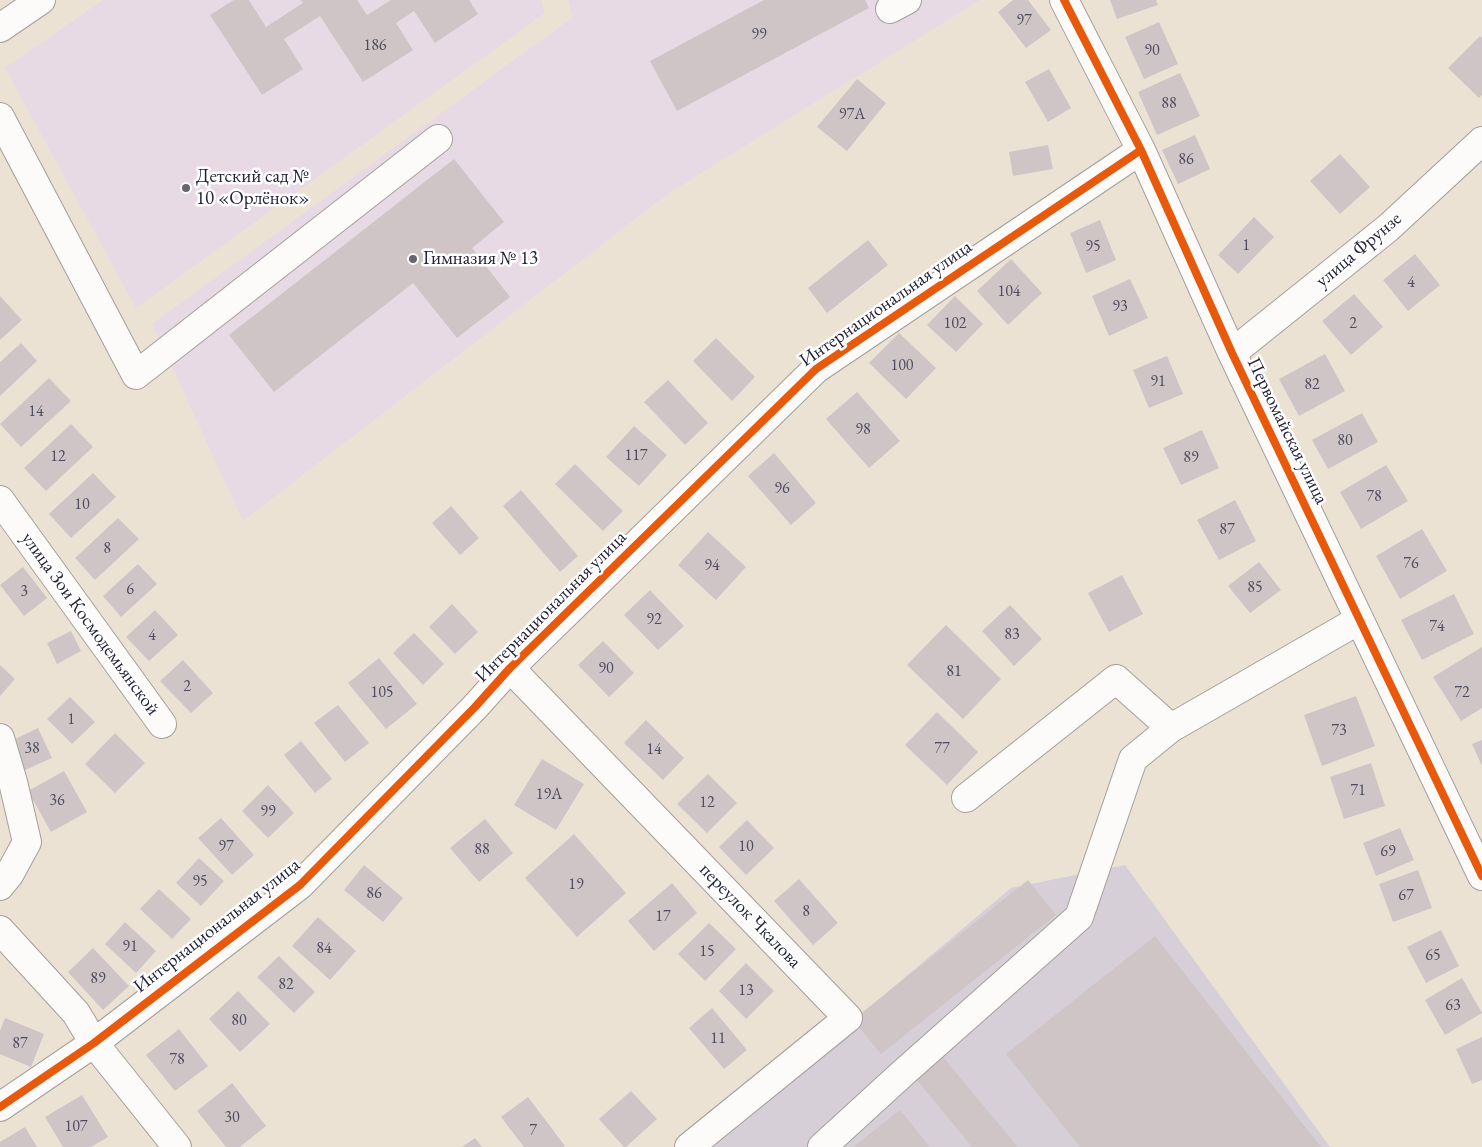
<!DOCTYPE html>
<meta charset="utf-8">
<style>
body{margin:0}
canvas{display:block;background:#ebe2d4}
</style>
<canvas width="1482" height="1147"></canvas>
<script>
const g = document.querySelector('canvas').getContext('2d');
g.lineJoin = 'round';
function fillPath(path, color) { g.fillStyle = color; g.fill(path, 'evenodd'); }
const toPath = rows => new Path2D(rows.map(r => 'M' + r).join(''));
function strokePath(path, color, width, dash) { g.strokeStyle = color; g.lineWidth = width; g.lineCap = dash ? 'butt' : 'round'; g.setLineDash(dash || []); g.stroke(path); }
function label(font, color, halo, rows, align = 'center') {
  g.font = font + ' "EB Garamond",serif'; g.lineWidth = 5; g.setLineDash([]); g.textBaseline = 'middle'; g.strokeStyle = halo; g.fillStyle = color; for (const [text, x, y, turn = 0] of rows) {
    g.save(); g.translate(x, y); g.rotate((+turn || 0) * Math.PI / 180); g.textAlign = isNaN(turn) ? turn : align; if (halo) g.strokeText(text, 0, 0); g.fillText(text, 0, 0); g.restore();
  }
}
fillPath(toPath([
 [103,0,541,0,545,13,136,308,5,68],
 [568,0,980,0,669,193,243,521,152,324,573,17]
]), '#e7dae4');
fillPath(toPath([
 [1125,865,1330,1147,703,1147,1011,888]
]), '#d7cfd7');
fillPath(toPath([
 [234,0,249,0,266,27,303,3,301,0,357,0,367,15,391,0,469,0,478,14,435,43,414,11,396,23,413,50,363,82,320,16,284,39,303,69,262,95,210,15],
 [764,0,865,0,869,8,677,111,650,61],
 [1013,0,1028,0,1051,30,1026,48,998,12],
 [1110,0,1156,0,1158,5,1117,19],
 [1159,22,1178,64,1144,79,1125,37],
 [1480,36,1482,38,1482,95,1479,98,1448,68],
 [1049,69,1071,108,1048,122,1025,82],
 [1180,73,1200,116,1157,135,1138,92],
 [857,79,886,103,847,151,817,127],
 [1195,135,1210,169,1178,184,1162,150],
 [1048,145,1053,169,1013,176,1009,152],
 [1340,154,1370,187,1340,214,1310,181],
 [454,159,504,222,472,248,510,297,457,338,413,283,274,392,229,335],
 [1254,217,1274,237,1238,274,1218,255],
 [1100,220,1116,260,1086,273,1070,233],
 [868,240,888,265,827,313,808,288],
 [1415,254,1440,285,1408,311,1383,280],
 [1011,259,1042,293,1008,325,977,291],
 [1130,279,1148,318,1109,336,1092,296],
 [1354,294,1383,327,1351,355,1322,321],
 [0,296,22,320,0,340],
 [955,296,983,324,956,352,927,325],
 [899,333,936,368,906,399,869,363],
 [716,338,755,377,732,401,693,361],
 [21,343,37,361,0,396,0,362],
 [1325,354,1345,391,1299,416,1279,379],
 [1167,356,1183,394,1149,408,1133,370],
 [49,378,71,401,21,447,0,424],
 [668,380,708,423,685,445,644,402],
 [857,392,900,441,869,468,826,419],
 [1362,413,1378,442,1328,469,1312,440],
 [71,424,93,447,46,491,24,468],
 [634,426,667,455,639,486,606,457],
 [1202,430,1219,468,1181,485,1163,448],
 [774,453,816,503,791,525,748,476],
 [575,464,623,511,603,531,555,484],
 [1386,465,1408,501,1361,529,1340,492],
 [93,473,116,497,71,538,49,514],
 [521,490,578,556,560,572,503,506],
 [1235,500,1256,541,1219,560,1197,520],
 [451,506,479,538,460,555,432,523],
 [118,518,139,539,95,580,75,558],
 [1422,529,1447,571,1400,599,1376,556],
 [708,532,746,567,716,600,678,565],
 [1259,562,1281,590,1250,613,1228,586],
 [138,564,157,584,121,617,103,596],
 [23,567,47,598,24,616,0,585],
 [1122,575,1143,614,1109,632,1088,593],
 [650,590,684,626,658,650,624,615],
 [1454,594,1474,634,1422,660,1401,620],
 [452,604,478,632,455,654,429,627],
 [1010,605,1042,639,1014,666,982,631],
 [155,610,178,635,149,661,126,637],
 [946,625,1001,679,963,719,907,665],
 [71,631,81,651,57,664,47,643],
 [414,633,444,664,423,685,393,653],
 [603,641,634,673,609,697,578,665],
 [1482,647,1482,708,1461,721,1433,677],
 [379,658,417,704,386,729,348,683],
 [183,660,213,693,191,713,160,681],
 [0,665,15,679,0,696],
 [1356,696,1375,746,1322,766,1304,715],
 [70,697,95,722,72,744,47,719],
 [338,705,369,743,345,762,314,723],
 [937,712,978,752,947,785,905,745],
 [646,720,684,758,663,780,624,743],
 [38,728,52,758,25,770,11,741],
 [115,733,145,763,115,793,85,764],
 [1482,740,1482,766,1472,744],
 [301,741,332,779,315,793,284,755],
 [542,759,584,784,556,830,514,805],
 [1371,763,1385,806,1344,819,1330,777],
 [64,771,87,812,51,832,28,791],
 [708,774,737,803,707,833,677,804],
 [268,785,294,813,268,838,242,811],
 [221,818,254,855,232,875,198,838],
 [485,819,513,853,479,882,450,848],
 [747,820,774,848,746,875,719,847],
 [1400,828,1414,860,1376,876,1363,843],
 [574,834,626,893,577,937,525,878],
 [199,858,224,881,201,906,176,883],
 [364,865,403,898,383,922,344,890],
 [1418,870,1432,908,1393,922,1379,884],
 [799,879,838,923,813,945,774,901],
 [1028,880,1056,915,881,1054,853,1020],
 [672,883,697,913,654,951,628,921],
 [159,889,191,919,172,939,140,909],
 [318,917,356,951,330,980,292,946],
 [125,922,156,951,136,973,105,944],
 [709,923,736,949,705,981,678,954],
 [1441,930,1459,966,1426,983,1407,947],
 [1155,936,1321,1147,1080,1147,1006,1054],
 [93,948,129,986,103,1010,68,972],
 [279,956,315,992,294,1013,257,977],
 [746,963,774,991,746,1019,719,991],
 [1462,978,1482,1013,1445,1035,1425,1000],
 [238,991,270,1024,240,1052,209,1019],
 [712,1008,747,1050,724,1069,689,1028],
 [5,1018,44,1034,31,1067,0,1054,0,1031],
 [179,1029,208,1066,175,1091,146,1055],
 [1482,1037,1482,1080,1472,1084,1456,1049],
 [942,1056,1018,1147,972,1147,915,1078],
 [232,1083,266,1126,240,1147,226,1147,197,1111],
 [631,1091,657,1119,626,1147,624,1147,599,1119],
 [82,1095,108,1137,91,1147,63,1147,45,1117],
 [528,1097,565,1146,564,1147,524,1147,501,1117],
 [900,1110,930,1147,853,1147],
 [25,1127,37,1147,0,1147,0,1142],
 [475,1138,482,1147,462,1147]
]), '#d0c5c6');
const minor = toPath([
 [1064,0,1141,150,1232,353,1482,876],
 [890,9,907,0],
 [0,117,136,375,438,139],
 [1232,353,1388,228,1482,141],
 [0,500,162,724],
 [510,668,848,1018,689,1147],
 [0,738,13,782,27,842,9,875,0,886],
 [966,798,1116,679,1171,728],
 [0,930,76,1013,94,1043,177,1147],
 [0,1107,94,1043,300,885,475,707,510,668,816,369,1141,150],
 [822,1147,903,1073,1079,917,1133,759,1171,728,1359,620]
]);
const major = toPath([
 [0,28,41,0]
]);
strokePath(minor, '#a49f9a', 30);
strokePath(major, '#a49f9a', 30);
strokePath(minor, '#fcfbf9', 28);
strokePath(major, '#fcfbf9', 28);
strokePath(toPath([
 [1064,0,1141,150,1232,353,1482,876],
 [0,1107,94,1043,300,885,475,707,510,668,816,369,1141,150]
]), '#e8590c', 8);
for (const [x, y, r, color] of [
 [186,188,5,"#686571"],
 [413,259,5,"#686571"]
]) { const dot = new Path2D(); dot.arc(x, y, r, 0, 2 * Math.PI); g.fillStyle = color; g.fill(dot); strokePath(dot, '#fff', 2); }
label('16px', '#4e4b5e', null, [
 ["97",1024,21],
 ["99",759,35],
 ["186",375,46],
 ["90",1152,51],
 ["88",1169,104],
 ["97А",852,115],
 ["86",1186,160],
 ["1",1246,246],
 ["95",1093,247],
 ["4",1411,283],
 ["104",1009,292],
 ["93",1120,307],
 ["102",955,324],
 ["2",1353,324],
 ["100",902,366],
 ["91",1158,382],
 ["82",1312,385],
 ["14",36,412],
 ["98",863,430],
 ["80",1345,441],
 ["117",636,456],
 ["12",58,457],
 ["89",1191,458],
 ["96",782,489],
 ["78",1374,497],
 ["10",82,505],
 ["87",1227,530],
 ["8",107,549],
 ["76",1411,564],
 ["94",712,566],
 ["85",1255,588],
 ["6",130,590],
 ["3",24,592],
 ["92",654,620],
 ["74",1437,627],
 ["83",1012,635],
 ["4",152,636],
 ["90",606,669],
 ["81",954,672],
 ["2",187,687],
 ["105",382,693],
 ["72",1462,693],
 ["1",71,720],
 ["73",1339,731],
 ["38",32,749],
 ["77",942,749],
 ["14",654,750],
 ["71",1358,791],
 ["19А",549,795],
 ["36",57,801],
 ["12",707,803],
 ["99",268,812],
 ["97",226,847],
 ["10",746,847],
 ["88",482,850],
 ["69",1388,852],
 ["95",200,882],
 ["19",576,885],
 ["86",374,894],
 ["67",1406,896],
 ["8",806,912],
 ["17",663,917],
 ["91",130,947],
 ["84",324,949],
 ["15",707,952],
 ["65",1433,956],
 ["89",98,979],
 ["82",286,985],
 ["13",746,991],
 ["63",1453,1006],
 ["80",239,1021],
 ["11",718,1039],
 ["87",20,1044],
 ["78",177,1060],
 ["30",232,1118],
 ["107",76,1127],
 ["7",533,1131]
]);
label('19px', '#22223b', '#fff', [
 ["Детский сад №",196,177],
 ["10 «Орлёнок»",196,199],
 ["Гимназия № 13",423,259]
], 'left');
label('19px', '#22223b', '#fff', [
 ["улица Фрунзе",1359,250,-40],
 ["Интернациональная улица",886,304,-35],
 ["Первомайская улица",1287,431,64],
 ["Интернациональная улица",551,607,-45],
 ["улица Зои Космодемьянской",90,624,54],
 ["переулок Чкалова",750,916,46],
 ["Интернациональная улица",217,926,-38]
]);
</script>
